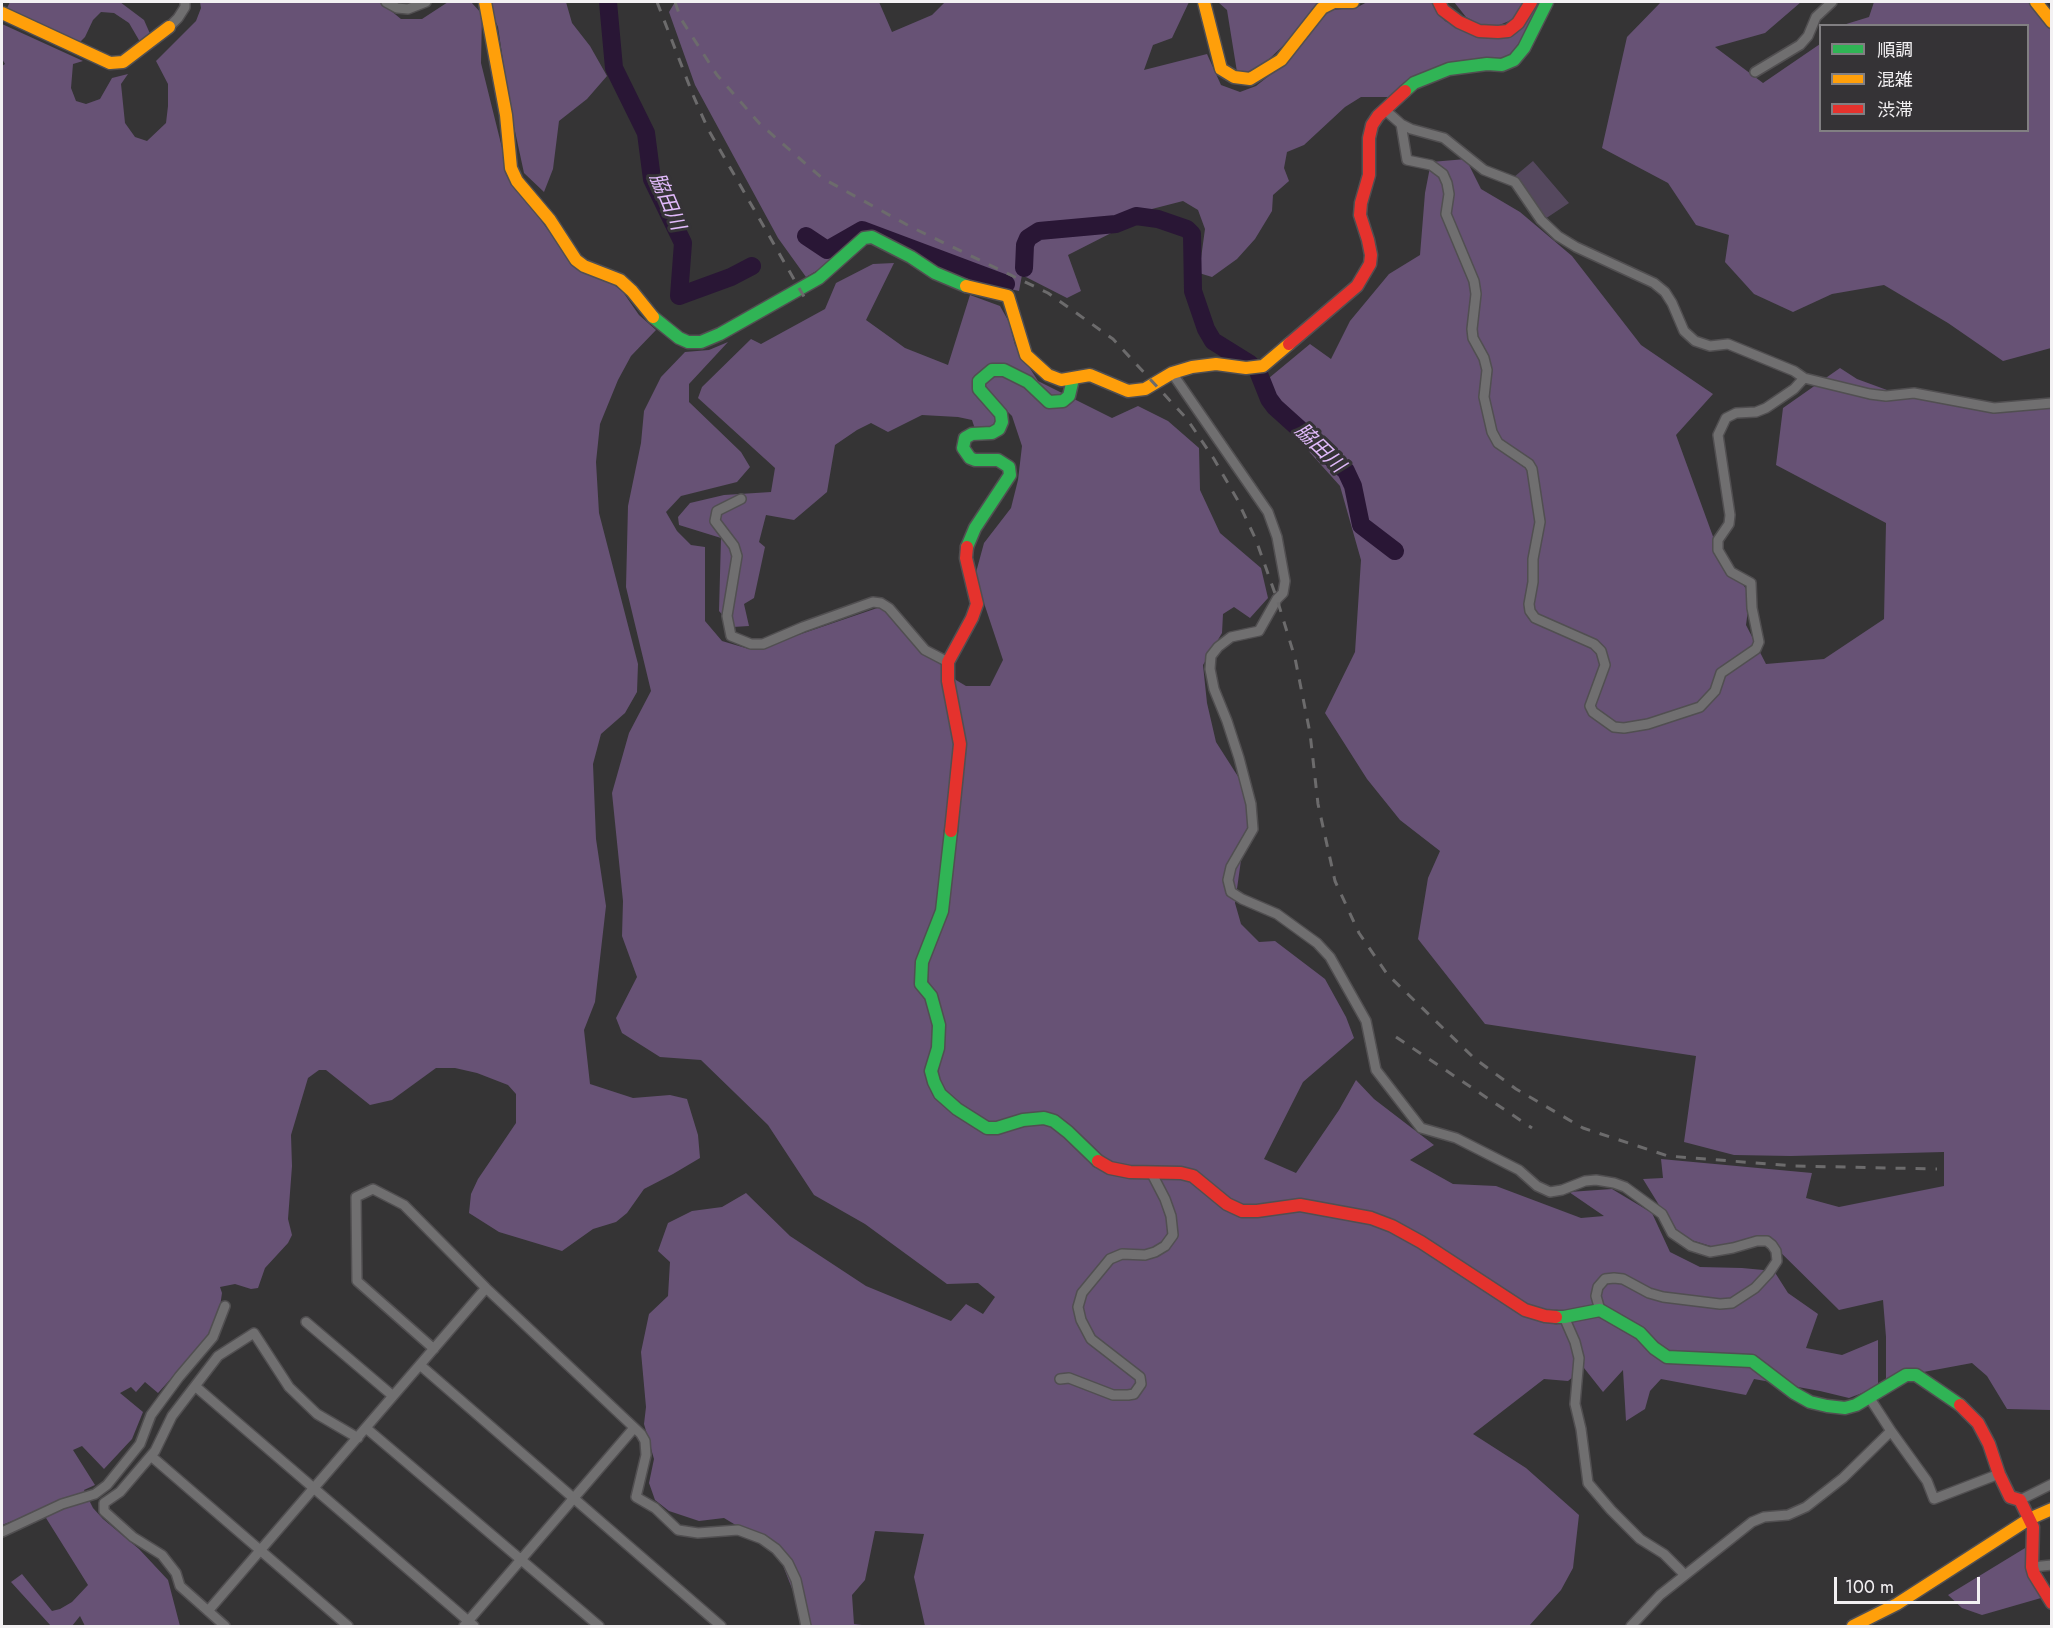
<!DOCTYPE html>
<meta charset="utf-8">
<style>
body{margin:0}
#map{position:relative;width:2053px;height:1628px;overflow:hidden;background:#353435;font-family:Jost,"Noto Sans JP",sans-serif}
canvas{display:block}
.frame{position:absolute;inset:0;border:3px solid #f3f1f3;pointer-events:none}
.legend{position:absolute;left:1819px;top:24px;width:210px;height:108px;box-sizing:border-box;background:#353336;border:2px solid #817f82;margin:0;padding:8px 10px;list-style:none;font-size:18px;color:#f3f1f3}
.legend li{display:flex;align-items:center;gap:12px;height:30px}
.legend b{width:30px;border:2px solid #817f82}
.scale{position:absolute;left:1834px;top:1577px;width:146px;height:27px;box-sizing:border-box;border:3px solid #f3f1f3;border-top:0;padding-left:8px;font-size:18px;line-height:21px;white-space:nowrap;color:#f3f1f3;-webkit-text-stroke:4px #353336;paint-order:stroke}
</style>
<div id="map">
<canvas width="2053" height="1628"></canvas>
<div class="frame"></div>
<ul class="legend">
<li><b style="height:8px;background:#30b455"></b>順調</li>
<li><b style="height:8px;background:#ff9f0a"></b>混雑</li>
<li><b style="height:8px;background:#e5322d"></b>渋滞</li>
</ul>
<div class="scale">100 m</div>
</div>
<script>
const g = document.querySelector('canvas').getContext('2d');
g.lineJoin = 'round';
function fillPath(path, color) { g.fillStyle = color; g.fill(path, 'evenodd'); }
const toPath = rows => new Path2D(rows.map(r => 'M' + r).join(''));
function strokePath(path, color, width, dash) { g.strokeStyle = color; g.lineWidth = width; g.lineCap = dash ? 'butt' : 'round'; g.setLineDash(dash || []); g.stroke(path); }
function label(font, color, halo, rows, align = 'center') {
  g.font = font + ' Jost,"Noto Sans JP",sans-serif'; g.lineWidth = 6; g.setLineDash([]); g.textBaseline = 'middle'; g.strokeStyle = halo; g.fillStyle = color; for (const [text, x, y, turn = 0] of rows) {
    g.save(); g.translate(x, y); g.rotate((+turn || 0) * Math.PI / 180); g.textAlign = isNaN(turn) ? turn : align; if (halo) g.strokeText(text, 0, 0); g.fillText(text, 0, 0); g.restore();
  }
}
fillPath(toPath([
 [1533,161,1569,203,1545,219,1525,189,1514,177]
]), '#55485e');
fillPath(toPath([
 [10,2,120,2,144,20,151,36,143,47,129,23,114,13,101,12,93,20,85,37,79,43,7,8],
 [200,2,380,2,401,19,422,19,448,2,471,2,482,14,481,63,509,176,561,248,583,269,604,277,623,292,639,315,656,330,631,356,618,380,600,424,596,462,599,513,638,664,637,692,625,713,601,734,593,764,596,839,606,906,595,1002,584,1030,590,1084,633,1098,670,1095,687,1099,698,1135,700,1158,673,1174,644,1189,627,1213,616,1222,593,1229,562,1251,499,1232,469,1213,471,1194,478,1179,516,1123,516,1094,508,1085,477,1073,455,1068,436,1068,392,1100,370,1105,326,1070,319,1070,308,1078,291,1135,292,1166,288,1219,292,1235,288,1243,265,1268,258,1288,251,1289,235,1284,220,1287,222,1293,218,1320,211,1334,158,1393,145,1382,136,1392,131,1387,120,1393,143,1412,132,1439,104,1469,82,1446,73,1450,95,1485,84,1490,93,1508,103,1519,139,1549,168,1580,180,1626,85,1626,80,1616,72,1626,51,1626,11,1582,22,1574,52,1611,60,1609,72,1602,88,1585,41,1510,2,1525,2,66,5,64,2,59,2,24,83,61,73,64,71,88,76,101,86,104,100,99,112,78,128,74,121,84,125,123,135,137,147,141,166,123,168,106,168,84,156,61,196,21,201,8],
 [487,2,566,2,572,23,590,46,607,76,587,99,559,121,553,169,544,192,524,173,510,108,498,27],
 [675,2,879,2,892,32,932,15,945,2,1189,2,1172,38,1153,45,1144,70,1207,54,1221,85,1240,92,1256,86,1289,60,1329,10,1356,8,1367,2,1432,2,1445,21,1478,37,1497,36,1521,26,1538,2,1540,2,1516,53,1504,61,1446,66,1393,97,1361,97,1345,107,1304,145,1287,152,1284,168,1289,181,1273,195,1272,211,1255,239,1237,259,1212,277,1199,273,1205,229,1198,210,1183,201,1148,210,1121,228,1068,255,1081,291,1067,298,1022,275,1019,291,966,279,875,237,806,277,778,238,695,85,669,12],
 [1218,2,1327,2,1319,4,1306,17,1290,39,1263,65,1249,76,1237,72,1227,10],
 [1454,2,1527,2,1514,19,1497,26,1481,25,1466,17],
 [1661,2,1801,2,1765,33,1715,47,1763,83,1820,44,1820,130,2028,130,2028,26,1843,25,1869,17,1874,2,2030,2,2051,29,2051,348,2003,361,1948,323,1884,285,1832,294,1793,312,1754,294,1725,262,1729,235,1696,225,1668,183,1602,148,1627,37],
 [1466,159,1481,189,1520,212,1572,256,1641,345,1713,394,1676,435,1715,542,1750,595,1746,625,1766,664,1824,659,1884,619,1886,523,1776,465,1783,408,1840,368,1857,379,1906,397,1942,400,2007,410,2051,405,2051,1410,2007,1409,1987,1376,1972,1363,1886,1379,1886,1337,1883,1300,1839,1310,1770,1242,1720,1249,1678,1236,1643,1179,1663,1178,1661,1159,1812,1173,1806,1198,1839,1207,1944,1186,1944,1152,1791,1156,1734,1155,1684,1142,1696,1056,1485,1024,1418,939,1428,878,1440,851,1400,820,1367,779,1325,713,1355,652,1361,560,1340,486,1270,408,1269,378,1310,344,1331,359,1350,321,1389,274,1420,255,1425,193,1431,162],
 [894,263,866,320,905,348,948,365,970,295,1000,306,1009,322,1015,345,1038,381,1112,418,1138,406,1168,421,1199,448,1200,490,1220,533,1261,568,1268,598,1250,618,1234,607,1223,614,1222,633,1203,665,1207,703,1216,742,1253,800,1254,819,1242,853,1235,903,1241,924,1259,942,1275,941,1325,979,1346,1017,1354,1038,1303,1082,1264,1159,1296,1173,1339,1110,1356,1080,1374,1099,1434,1145,1410,1160,1453,1184,1496,1186,1581,1218,1604,1216,1569,1192,1612,1189,1652,1213,1670,1252,1700,1267,1742,1268,1774,1271,1788,1293,1818,1314,1806,1348,1842,1355,1878,1340,1878,1387,1849,1398,1820,1391,1754,1379,1746,1395,1661,1379,1650,1391,1645,1409,1626,1421,1623,1370,1603,1392,1584,1368,1568,1381,1544,1379,1473,1434,1526,1468,1579,1515,1573,1568,1561,1590,1529,1626,925,1626,914,1577,924,1534,875,1531,865,1580,852,1595,854,1624,870,1626,803,1626,800,1609,782,1563,759,1539,724,1518,699,1521,669,1511,655,1500,649,1483,654,1459,644,1424,646,1407,641,1352,649,1314,668,1296,670,1262,658,1251,668,1223,692,1211,722,1207,746,1193,790,1236,866,1286,951,1321,966,1304,983,1314,995,1297,978,1283,947,1284,865,1224,814,1195,768,1125,701,1060,660,1057,622,1033,616,1018,637,977,622,936,623,901,612,793,629,733,651,691,626,587,628,506,641,443,644,411,661,377,685,352,709,350,728,342,689,384,689,402,741,452,750,467,737,482,681,496,666,512,677,531,691,545,705,547,705,621,722,641,749,649,798,635,889,604,956,680,966,686,990,686,1003,660,975,576,984,543,1011,508,1018,480,1022,446,1012,416,996,400,1003,420,978,438,972,420,958,417,922,415,888,432,871,423,857,430,835,445,827,492,794,520,766,515,759,542,765,547,754,598,744,604,749,626,733,627,719,611,721,538,679,525,678,517,690,503,724,495,771,492,775,468,698,398,702,387,751,339,761,344,825,309,836,283,873,264],
 [2030,1545,2030,1570,2041,1598,1982,1615,1962,1608,1948,1595]
]), '#675275');
strokePath(toPath([
 [608,2,614,68,646,133,652,179,683,243,679,296,731,277,752,266],
 [806,236,827,250,862,230,1006,284],
 [1024,268,1025,245,1028,238,1039,231,1116,224,1136,216,1158,219,1187,229,1192,234,1193,291,1206,329,1213,341,1250,364],
 [1259,374,1269,399,1275,407,1346,471,1353,486,1361,525,1395,551]
]), '#291635', 18);
const street = toPath([
 [386,2,397,8,408,9,426,2],
 [169,27,178,18,185,7,185,2],
 [1755,72,1800,45,1808,36,1816,17,1832,2],
 [1385,110,1401,124,1411,129,1444,138,1484,170,1515,182,1541,220,1558,236,1576,247,1654,283,1665,292,1672,303,1684,331,1695,341,1710,346,1728,344,1794,371,1804,378,1870,394,1886,396,1914,393,1994,408,2052,403],
 [1401,124,1407,160,1431,165,1443,174,1447,183,1449,194,1446,214,1474,281,1476,294,1472,329,1473,338,1484,358,1487,370,1484,397,1492,432,1498,443,1529,464,1532,469,1540,522,1533,559,1533,582,1529,604,1530,611,1535,618,1594,644,1601,651,1605,665,1590,706,1593,712,1614,727,1624,728,1648,724,1700,707,1715,691,1721,673,1756,649,1759,642,1752,608,1751,583,1731,572,1718,550,1718,540,1729,524,1730,515,1718,435,1726,418,1736,413,1756,412,1766,408,1794,389,1804,378],
 [1172,373,1268,512,1277,537,1285,581,1283,593,1277,599,1259,631,1231,637,1218,647,1211,656,1210,669,1214,689,1227,721,1239,758,1251,804,1253,829,1231,867,1228,880,1231,892,1242,899,1277,914,1317,943,1330,957,1366,1021,1376,1070,1421,1128,1456,1138,1519,1170,1537,1186,1550,1192,1562,1190,1585,1181,1596,1180,1614,1183,1625,1187,1662,1214,1672,1233,1691,1246,1710,1252,1733,1248,1757,1241,1767,1241,1772,1245,1776,1251,1777,1261,1769,1273,1755,1288,1732,1303,1720,1304,1663,1297,1649,1293,1623,1279,1614,1278,1605,1279,1598,1287,1596,1296,1600,1310],
 [741,499,717,511,715,521,734,546,737,556,727,616,731,636,751,644,763,644,803,627,873,602,881,603,889,608,925,650,948,662],
 [1564,1317,1575,1342,1579,1358,1575,1404,1581,1429,1588,1483,1611,1510,1640,1539,1664,1554,1684,1574],
 [306,1322,393,1396],
 [434,1349,357,1281,356,1197,373,1189,404,1205,486,1288],
 [420,1365,721,1626],
 [1060,1379,1069,1378,1113,1395,1128,1395,1134,1394,1141,1384,1140,1377,1091,1339,1081,1320,1078,1307,1082,1293,1110,1259,1122,1254,1145,1255,1155,1252,1165,1246,1173,1235,1171,1216,1165,1199,1151,1172],
 [195,1386,474,1626],
 [366,1428,599,1626],
 [1891,1431,1927,1481,1934,1499,1999,1474],
 [151,1456,348,1626],
 [2020,1500,2052,1484],
 [2,1532,62,1504,95,1494,107,1485,140,1444,151,1415,179,1377,213,1337,225,1306],
 [2032,1567,2052,1565],
 [208,1611,486,1288,641,1434,645,1441,646,1455,636,1497,655,1508,678,1530,698,1533,738,1530,762,1539,776,1549,788,1563,796,1580,806,1626],
 [225,1626,180,1586,176,1573,162,1555,133,1537,104,1511,104,1503,120,1492,155,1451,172,1416,218,1356,254,1333,289,1387,317,1414,358,1438],
 [464,1626,634,1428],
 [1631,1626,1660,1595,1752,1522,1764,1517,1788,1515,1806,1507,1843,1478,1891,1431,1869,1397]
]);
const fast = toPath([
 [1405,91,1414,83,1449,69,1487,64,1502,65,1514,60,1524,48,1547,2],
 [653,317,679,338,688,342,701,342,720,334,819,278,864,238,872,237,911,257,935,273,966,286],
 [967,547,975,528,1010,475,1009,467,998,460,975,460,970,458,963,448,965,438,972,434,992,433,999,429,1002,422,1001,414,979,389,979,381,992,370,1004,370,1028,382,1049,402,1063,401,1069,396,1073,379],
 [951,831,942,911,922,962,921,984,931,996,939,1025,938,1048,931,1071,934,1082,940,1094,957,1109,987,1128,997,1128,1023,1120,1044,1118,1054,1121,1068,1132,1098,1161],
 [1556,1317,1564,1317,1600,1310,1640,1333,1654,1348,1667,1357,1752,1361,1794,1393,1810,1402,1827,1406,1845,1408,1856,1405,1906,1375,1916,1375,1960,1405]
]);
const slow = toPath([
 [485,2,506,115,511,168,517,181,550,220,576,260,584,266,620,280,632,291,653,317],
 [1204,2,1221,69,1234,77,1250,79,1281,60,1322,8,1334,2,1353,2],
 [2036,2,2052,22],
 [2,13,110,63,123,62,169,27],
 [966,286,1008,296,1026,355,1048,375,1061,380,1090,375,1128,391,1145,389,1172,373,1192,367,1216,364,1246,368,1263,366,1289,344],
 [1853,1626,1897,1604,2029,1519,2052,1509]
]);
const jam = toPath([
 [1439,2,1443,10,1459,22,1479,31,1498,32,1508,31,1518,23,1531,2],
 [1289,344,1357,286,1370,264,1371,255,1368,240,1360,215,1361,203,1369,175,1369,138,1372,125,1378,116,1405,91],
 [951,831,960,744,948,681,948,662,972,618,977,604,966,558,967,547],
 [1098,1161,1110,1168,1130,1172,1181,1173,1193,1176,1227,1204,1242,1211,1257,1211,1300,1205,1371,1218,1392,1226,1421,1242,1525,1310,1545,1316,1556,1317],
 [1960,1405,1978,1423,1989,1444,1999,1474,2010,1497,2020,1500,2033,1527,2032,1567,2034,1574,2052,1603]
]);
strokePath(street, '#514f51', 12);
strokePath(fast, '#514f51', 15);
strokePath(slow, '#514f51', 15);
strokePath(jam, '#514f51', 15);
strokePath(street, '#706f70', 9);
strokePath(fast, '#30b455', 12);
strokePath(slow, '#ff9f0a', 12);
strokePath(jam, '#e5322d', 12);
strokePath(toPath([
 [657,2,693,95,708,129,807,302],
 [675,2,681,19,717,75,760,124,822,178,911,227,1048,293,1113,339,1187,419,1214,459,1237,499,1256,540,1277,599,1295,658,1310,733,1318,804,1335,881,1359,933,1387,974,1474,1058,1516,1089,1583,1128,1668,1156,1794,1166,1937,1169],
 [1396,1037,1532,1128]
]), '#6c6b6c', 3, [10, 10]);
label('italic 20px', '#e1bafb', '#353336', [
 ["脇田川",666,202,67],
 ["脇田川",1319,449,44]
]);
</script>
